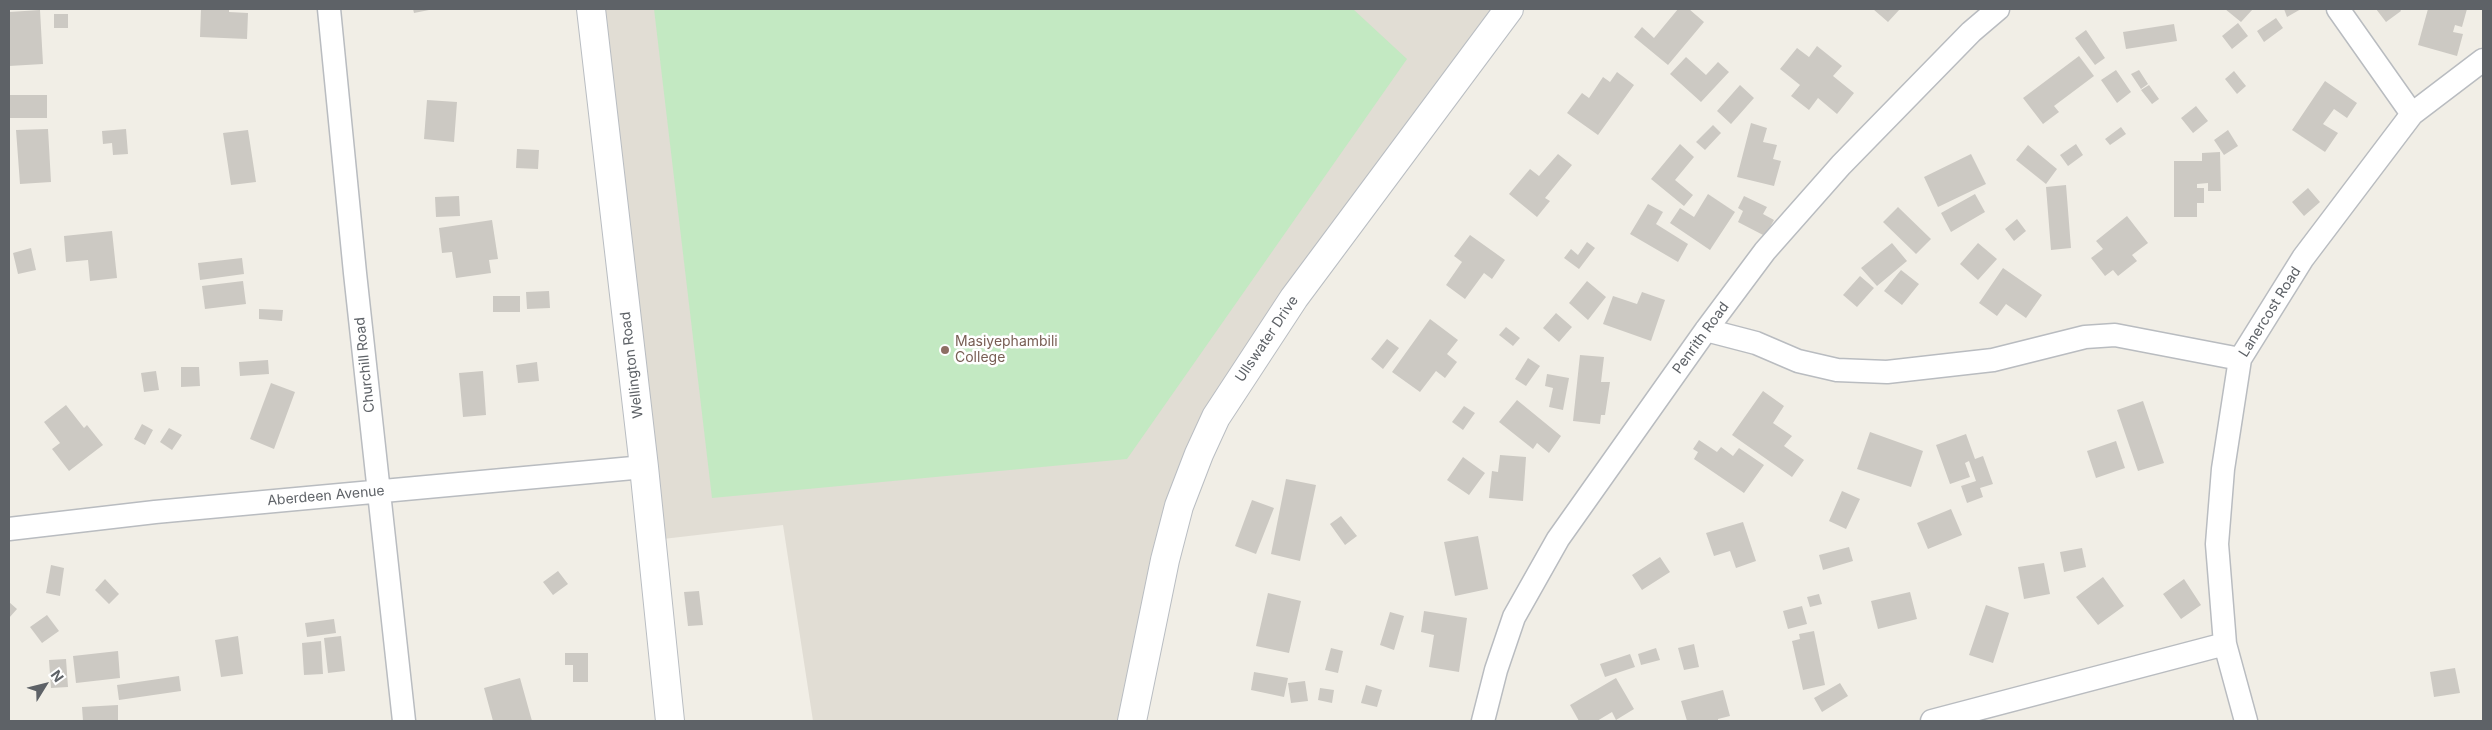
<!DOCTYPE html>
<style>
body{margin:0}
#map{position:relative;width:2492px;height:730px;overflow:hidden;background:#f1eee6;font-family:Inter,sans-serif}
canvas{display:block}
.frame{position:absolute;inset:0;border:10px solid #5e6267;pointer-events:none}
.north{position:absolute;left:20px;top:660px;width:50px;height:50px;-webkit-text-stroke:4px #fff;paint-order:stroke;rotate:54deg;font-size:14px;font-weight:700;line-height:20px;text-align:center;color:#5e6267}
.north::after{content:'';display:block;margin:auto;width:18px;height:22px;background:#5e6267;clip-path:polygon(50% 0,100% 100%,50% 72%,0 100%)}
</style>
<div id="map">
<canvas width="2492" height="730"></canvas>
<div class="frame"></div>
<div class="north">N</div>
</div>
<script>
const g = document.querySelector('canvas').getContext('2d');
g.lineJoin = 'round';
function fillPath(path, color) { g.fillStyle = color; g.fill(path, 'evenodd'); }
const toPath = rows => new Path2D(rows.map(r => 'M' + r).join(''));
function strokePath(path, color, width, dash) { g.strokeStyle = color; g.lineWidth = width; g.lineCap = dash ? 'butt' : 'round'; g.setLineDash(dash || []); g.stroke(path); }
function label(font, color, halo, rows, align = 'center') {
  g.font = font + ' Inter,sans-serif'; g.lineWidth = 5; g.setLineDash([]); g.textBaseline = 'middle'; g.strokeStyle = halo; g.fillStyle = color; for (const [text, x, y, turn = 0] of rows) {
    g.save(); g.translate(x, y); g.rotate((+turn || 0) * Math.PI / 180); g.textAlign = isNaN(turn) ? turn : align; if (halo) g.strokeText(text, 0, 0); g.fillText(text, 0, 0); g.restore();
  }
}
fillPath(toPath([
 [605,9,1504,9,1210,409,1122,721,813,721,783,525,663,539]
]), '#e1ddd4');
fillPath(toPath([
 [654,9,1353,9,1407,59,1127,459,712,498]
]), '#c3e9c2');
fillPath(toPath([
 [201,9,229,9,229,12,248,13,247,39,200,37],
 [413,9,429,9,429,10,414,13],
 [1678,9,1689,9,1704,22,1668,65,1634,37,1642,27,1654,38],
 [1873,9,1900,9,1888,22],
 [2225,9,2253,9,2241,22],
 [2284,9,2301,9,2287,17],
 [2376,9,2400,9,2401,11,2386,22],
 [2428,9,2467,9,2462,27,2455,25,2453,32,2463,34,2457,56,2418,45],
 [40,10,43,64,9,66,9,12],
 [54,14,68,14,68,28,54,28],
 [2276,18,2283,28,2264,42,2257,31],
 [2238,23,2248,36,2232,49,2222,36],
 [2174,24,2177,41,2126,49,2123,32],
 [2086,30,2105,58,2095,65,2075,38],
 [1817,46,1842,66,1833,76,1854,93,1837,114,1818,98,1809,110,1791,96,1800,85,1780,69,1797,48,1809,57],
 [2079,56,2094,76,2054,106,2059,112,2043,124,2023,98],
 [1686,57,1706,75,1718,62,1729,72,1701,102,1670,74],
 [2116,70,2131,92,2117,103,2101,80],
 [2139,70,2148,84,2141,89,2131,74],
 [2234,71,2246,86,2237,94,2225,79],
 [1617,72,1634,85,1598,135,1567,113,1582,93,1589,98,1603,77,1610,82],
 [2325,81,2357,103,2347,118,2334,109,2323,124,2338,133,2325,152,2292,130],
 [1740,85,1754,98,1731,124,1717,111],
 [2149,85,2159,99,2152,104,2141,90],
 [9,95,47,95,47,118,9,118],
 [427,100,457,102,454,142,424,139],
 [2196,106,2208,121,2193,133,2181,118],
 [1751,123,1767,128,1763,142,1777,145,1773,159,1781,161,1774,186,1737,177],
 [1713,125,1721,133,1705,150,1696,142],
 [2121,127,2126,134,2110,145,2105,139],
 [48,129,51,182,20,184,16,130],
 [126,129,128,154,113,155,112,143,103,144,102,131],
 [248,130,256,182,231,185,223,133],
 [2228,130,2238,146,2224,155,2214,140],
 [1680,144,1694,157,1675,180,1693,195,1684,206,1651,179],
 [2076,144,2083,155,2068,166,2060,155],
 [2028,145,2057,169,2046,184,2016,160],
 [517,149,539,150,538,169,516,168],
 [2220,152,2221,191,2208,191,2208,183,2197,184,2197,188,2204,188,2204,203,2197,203,2197,217,2174,217,2174,161,2202,161,2202,153],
 [1558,154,1572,165,1545,198,1550,201,1537,217,1509,194,1530,169,1539,176],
 [1971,154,1986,184,1938,207,1924,177],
 [2066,185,2071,248,2051,250,2046,187],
 [2308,188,2320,202,2304,216,2292,202],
 [1708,194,1735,212,1710,250,1670,223,1680,208,1694,217],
 [1975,194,1985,212,1951,232,1941,213],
 [459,196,460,216,436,217,435,197],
 [1744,196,1767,207,1763,214,1774,220,1765,236,1738,222,1743,211,1738,208],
 [1648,204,1663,212,1656,224,1688,244,1678,262,1630,234],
 [1898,207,1931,239,1916,254,1883,222],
 [2127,216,2148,243,2132,255,2137,261,2118,276,2113,270,2105,276,2091,258,2103,249,2096,241],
 [2017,219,2026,231,2014,241,2005,229],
 [492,220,498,259,489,260,491,273,456,278,452,252,442,253,439,228],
 [112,231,117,278,90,281,88,260,66,262,64,236],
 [1470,235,1505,260,1492,279,1484,273,1465,299,1446,285,1462,262,1454,256],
 [1587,242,1595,248,1579,269,1564,258,1571,249,1578,255],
 [1892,243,1907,261,1877,286,1861,268],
 [1978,243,1997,259,1978,280,1960,264],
 [31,248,36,270,18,274,13,253],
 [242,258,244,274,200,280,198,263],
 [2003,268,2042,295,2026,318,2006,304,1997,316,1979,303],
 [1901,270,1919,284,1902,305,1884,291],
 [1860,276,1874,288,1857,307,1843,295],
 [243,281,246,304,205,309,202,286],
 [1587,281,1606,297,1588,320,1569,303],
 [549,291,550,308,527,309,526,292],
 [1642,292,1665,300,1651,341,1603,324,1613,296,1637,304],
 [493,296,520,296,520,312,493,312],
 [259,309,283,310,282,321,259,319],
 [1556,313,1572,327,1559,342,1543,328],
 [1430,319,1458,340,1447,354,1457,362,1445,378,1436,371,1420,392,1392,372],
 [1506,327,1520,338,1513,346,1499,335],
 [1387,339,1399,348,1383,369,1371,359],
 [1580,355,1604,357,1601,382,1610,382,1605,415,1601,415,1600,424,1573,421],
 [1528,358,1540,366,1526,386,1515,379],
 [268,360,269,374,240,376,239,362],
 [537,362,539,381,518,383,516,365],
 [181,367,199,367,200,386,181,387],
 [156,371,159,390,144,392,141,373],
 [483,371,486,415,463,417,459,373],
 [1547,374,1569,378,1563,410,1549,407,1553,388,1545,386],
 [271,383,295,392,274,449,250,439],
 [1763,391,1784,406,1773,423,1792,436,1784,446,1804,460,1792,477,1732,435],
 [1517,400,1561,436,1549,453,1537,443,1533,449,1499,422],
 [2143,401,2164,463,2138,471,2117,410],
 [66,405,84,428,87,425,103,445,69,471,52,449,60,443,44,422],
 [1464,406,1475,413,1463,430,1452,422],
 [142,424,153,430,145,445,134,439],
 [169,428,182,435,172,450,160,442],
 [1870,432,1923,451,1911,487,1857,469],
 [1966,434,1975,459,1983,456,1993,484,1980,488,1983,497,1967,503,1961,486,1976,481,1969,461,1965,463,1970,477,1950,484,1936,445],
 [1699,440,1717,452,1721,447,1733,456,1739,448,1764,465,1744,493,1694,459,1698,452,1693,449],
 [2116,441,2125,468,2096,478,2087,451],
 [1500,455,1526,457,1523,501,1489,498,1492,471,1498,472],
 [1463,457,1485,473,1469,495,1447,480],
 [1286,479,1316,485,1300,561,1271,554],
 [1842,491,1860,499,1846,529,1829,521],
 [1252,500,1274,508,1256,554,1235,546],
 [1951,509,1962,535,1928,549,1917,523],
 [1341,516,1357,536,1345,545,1330,524],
 [1743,522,1756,561,1736,568,1730,551,1714,556,1706,533],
 [1478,536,1488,589,1455,596,1444,542],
 [1849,547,1853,561,1823,570,1819,555],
 [2082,548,2086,567,2064,572,2060,552],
 [1660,557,1670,572,1642,590,1632,575],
 [2044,563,2050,594,2024,599,2018,567],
 [51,565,64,568,60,596,46,593],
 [558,571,568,584,553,595,543,582],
 [2103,577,2124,606,2098,625,2076,597],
 [105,579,119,594,109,604,95,590],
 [2184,579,2201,605,2181,619,2163,594],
 [699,591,703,625,688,626,684,592],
 [1910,592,1917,619,1878,629,1871,601],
 [1268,593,1301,601,1289,653,1256,646],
 [1819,594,1822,604,1810,607,1807,597],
 [9,602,17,609,9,618],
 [1986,605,2009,613,1993,663,1969,655],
 [1802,606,1807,624,1788,629,1783,611],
 [1424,611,1467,618,1459,672,1429,667,1434,635,1421,632],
 [1390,612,1404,616,1394,650,1380,645],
 [47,615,59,631,42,643,30,627],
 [334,619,336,633,307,637,305,623],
 [1814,631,1825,685,1803,690,1792,641,1800,639,1799,634],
 [238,636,243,674,221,677,215,640],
 [341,636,345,671,328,673,324,638],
 [321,641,323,674,304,675,302,643],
 [1694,644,1699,667,1684,670,1678,648],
 [1331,648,1343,651,1338,673,1325,670],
 [1656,648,1660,660,1641,665,1638,654],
 [118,651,120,678,76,683,73,656],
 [565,653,588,653,588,682,573,682,573,665,565,665],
 [1630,654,1635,667,1605,677,1600,664],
 [66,659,68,687,51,688,49,660],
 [2455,668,2460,693,2434,697,2430,672],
 [1254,672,1288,678,1284,697,1251,690],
 [179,676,181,691,119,700,117,685],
 [520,678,532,721,493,721,484,688],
 [1616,678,1634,709,1616,720,1612,712,1597,721,1579,721,1570,705],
 [1305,681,1308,701,1291,703,1288,683],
 [1840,683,1848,696,1822,712,1814,698],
 [1366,685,1382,690,1377,707,1361,703],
 [1320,688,1334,690,1332,703,1318,700],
 [1723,690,1730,716,1718,719,1718,721,1687,721,1681,701],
 [118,705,118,720,83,721,82,707]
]), '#ccc9c3');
const street = toPath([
 [329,9,355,273,404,721],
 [2338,9,2412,114],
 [1706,330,1756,343,1798,361,1837,370,1887,372,1993,360,2085,337,2115,335,2240,359],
 [9,529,155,512,644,467],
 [1483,721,1496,670,1514,617,1558,539,1706,330,1765,251,1841,165,1971,32,1998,9],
 [1932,721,2225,644],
 [2246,721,2225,644,2217,544,2223,469,2240,359,2303,258,2412,114,2483,60]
]);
const secondary = toPath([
 [591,9,644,467,670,721],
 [1132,721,1165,560,1179,506,1199,454,1216,417,1294,298,1509,9]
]);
strokePath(street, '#b9bcc0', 25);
strokePath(secondary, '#b9bdc2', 30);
strokePath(street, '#fff', 22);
strokePath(secondary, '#fff', 28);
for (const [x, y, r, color] of [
 [945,350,5,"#8d6e63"]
]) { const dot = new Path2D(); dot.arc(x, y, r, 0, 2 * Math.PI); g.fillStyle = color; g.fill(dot); strokePath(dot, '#fff', 2); }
label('14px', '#5e6267', '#fff', [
 ["Lanercost Road",2270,312,-58],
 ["Penrith Road",1701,338,-54],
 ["Ullswater Drive",1267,339,-56],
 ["Churchill Road",365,365,-96],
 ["Wellington Road",632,365,-97],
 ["Aberdeen Avenue",326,496,-5]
]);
label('14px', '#785e54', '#fff', [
 ["Masiyephambili",955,342],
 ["College",955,358]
], 'left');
</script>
